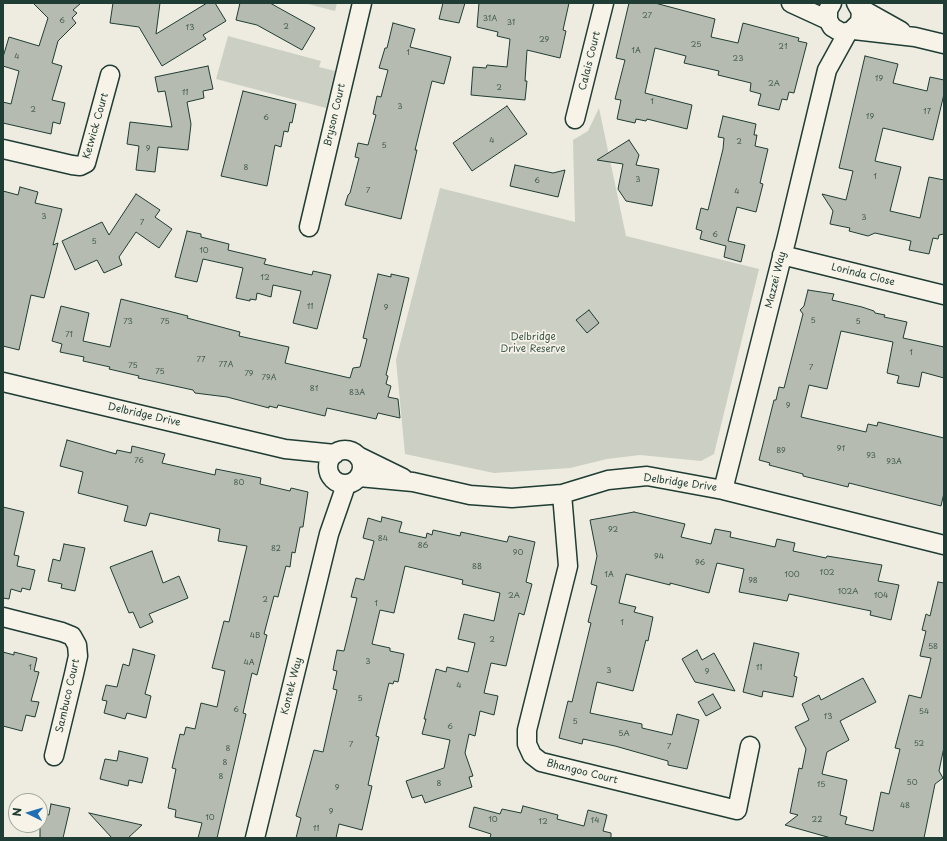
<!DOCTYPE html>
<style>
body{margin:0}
#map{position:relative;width:947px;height:841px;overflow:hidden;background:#eeece1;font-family:"Playpen Sans",sans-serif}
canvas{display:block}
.frame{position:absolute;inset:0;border:4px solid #1f3d34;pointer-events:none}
.north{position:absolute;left:8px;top:793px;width:40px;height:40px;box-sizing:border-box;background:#f7f3e8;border:1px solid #a1aaa0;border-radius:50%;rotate:275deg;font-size:11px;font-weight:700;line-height:16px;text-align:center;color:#1f3d34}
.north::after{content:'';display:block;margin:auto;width:14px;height:18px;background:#1f6fb2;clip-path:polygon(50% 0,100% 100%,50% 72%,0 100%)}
</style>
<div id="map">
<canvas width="947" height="841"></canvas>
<div class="frame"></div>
<div class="north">N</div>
</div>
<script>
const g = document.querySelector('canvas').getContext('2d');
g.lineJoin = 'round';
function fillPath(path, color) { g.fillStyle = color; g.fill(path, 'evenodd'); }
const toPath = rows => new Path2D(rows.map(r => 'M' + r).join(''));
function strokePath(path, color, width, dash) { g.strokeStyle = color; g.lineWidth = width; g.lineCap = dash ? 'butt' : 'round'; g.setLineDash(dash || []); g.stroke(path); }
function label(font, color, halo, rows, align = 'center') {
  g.font = font + ' "Playpen Sans",sans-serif'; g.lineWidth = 3.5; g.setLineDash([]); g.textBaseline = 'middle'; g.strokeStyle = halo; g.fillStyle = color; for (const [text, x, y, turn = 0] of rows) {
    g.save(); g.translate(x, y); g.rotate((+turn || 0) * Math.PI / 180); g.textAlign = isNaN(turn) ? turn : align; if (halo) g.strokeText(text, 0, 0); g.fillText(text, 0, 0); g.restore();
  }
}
fillPath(toPath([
 [304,3,337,3,335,11],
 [228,36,321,61,319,67,335,71,326,108,216,79],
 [599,108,626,236,759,269,714,454,701,461,640,455,607,459,570,468,494,473,405,454,396,360,440,188,575,222,573,140,588,131]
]), '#cccfc4');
const building = toPath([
 [33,3,81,3,73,10,77,13,72,18,76,23,58,41,52,63,62,66,52,100,65,103,60,124,53,122,51,134,3,123,3,102,11,104,19,71,3,66,3,57,9,37,39,46,48,18,33,3],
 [113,3,160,3,156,34,207,3,215,3,226,21,203,35,206,39,162,66,139,27,110,23,113,3],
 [240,3,270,3,315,28,302,50,257,25,236,20,240,3],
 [443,3,465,3,459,23,439,19,443,3],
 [479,3,569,3,563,30,566,31,560,58,527,50,525,81,527,81,525,100,471,95,473,67,486,68,487,65,507,67,510,39,497,36,498,32,477,27,479,3],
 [629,3,655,3,715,19,711,37,738,43,743,23,799,38,798,41,807,43,794,93,789,92,787,100,782,99,779,110,758,105,761,94,750,91,751,83,718,75,719,71,684,63,686,56,655,48,645,93,692,105,687,129,647,119,646,121,636,119,635,123,617,119,621,100,615,99,625,60,616,58,629,3],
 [393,23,415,29,410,47,451,57,444,84,432,81,415,150,417,150,401,219,345,205,348,195,350,193,359,158,355,157,358,143,368,145,376,115,373,114,377,96,381,97,388,70,379,68,385,48,387,48,393,23],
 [865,56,898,64,893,83,927,91,930,77,944,80,944,94,933,140,883,128,875,161,901,167,890,211,920,218,929,177,944,180,944,234,939,235,938,239,933,238,929,254,909,250,911,241,875,233,868,236,849,231,850,228,830,224,833,211,822,194,846,200,853,171,839,168,865,56],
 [208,66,213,89,203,91,204,98,187,102,191,124,188,150,158,147,155,172,136,170,139,146,127,144,130,122,172,127,165,91,158,92,155,77,208,66],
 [243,91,296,104,292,123,290,122,288,132,284,131,281,147,275,145,267,186,221,176,243,91],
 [507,106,527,134,472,171,453,143,507,106],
 [723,116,756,124,754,135,757,135,755,146,768,149,760,183,763,184,756,212,737,207,728,241,745,245,741,262,724,257,726,246,700,239,702,231,696,229,701,208,708,210,723,149,724,138,718,137,723,116],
 [629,140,639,155,636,165,659,169,652,206,626,201,618,189,623,164,597,160,629,140],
 [515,165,553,173,565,170,558,197,510,186,515,165],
 [20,187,38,192,35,203,62,209,53,245,58,243,44,298,31,295,19,350,3,346,3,191,18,195,20,187],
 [136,194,160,210,155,217,172,229,159,248,136,232,119,257,122,265,104,273,97,260,75,270,62,241,102,222,109,235,136,194],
 [187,231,201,234,201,237,229,244,228,250,266,259,264,264,312,275,313,271,331,275,317,329,293,323,301,291,273,285,271,297,257,293,256,300,250,299,250,301,236,298,243,268,203,259,197,282,175,277,187,231],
 [378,274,391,277,391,274,409,278,386,375,388,376,386,384,391,386,388,397,398,399,400,418,378,413,376,419,327,408,325,416,278,405,277,408,269,406,269,408,227,397,195,393,193,390,138,378,139,376,109,369,110,367,83,361,84,357,60,352,62,344,52,341,61,306,89,313,83,341,110,347,121,299,188,316,187,318,240,332,239,336,289,347,285,363,350,378,353,368,360,367,367,339,363,338,378,274],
 [808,290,834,294,832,300,862,307,874,311,875,313,885,315,884,317,907,322,903,338,944,347,944,378,922,372,919,387,897,383,899,376,887,373,893,342,841,331,827,389,809,385,801,417,866,432,868,424,877,426,878,422,944,438,944,493,941,506,849,483,848,487,832,483,803,476,803,474,769,465,770,463,759,460,774,400,776,400,779,387,784,388,803,314,800,310,804,306,808,290],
 [589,310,599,323,587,333,576,320,589,310],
 [67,440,116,454,117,450,131,453,132,446,165,454,162,463,215,475,216,469,261,478,260,484,290,491,291,488,308,492,303,527,300,527,295,553,292,552,290,567,286,566,278,597,274,596,264,634,267,635,257,675,252,673,243,713,246,714,217,838,198,838,202,823,175,817,176,810,168,808,176,769,172,768,180,734,184,735,186,727,195,729,201,703,217,707,225,671,212,668,224,621,229,622,247,546,218,541,220,529,150,513,146,526,124,521,128,506,78,493,83,472,60,466,67,440],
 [3,507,24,512,14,555,19,556,17,566,35,570,30,590,22,588,21,592,11,589,9,599,3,598,3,507],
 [634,512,685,524,681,537,711,544,715,529,731,532,730,537,775,547,777,539,795,543,793,551,826,558,827,556,882,565,878,581,899,585,891,620,870,615,871,611,789,594,787,601,739,592,744,569,717,563,709,593,670,583,670,585,626,574,619,603,636,607,634,612,653,617,648,641,646,640,633,691,597,682,590,713,642,724,642,728,672,735,677,714,699,720,687,769,668,765,668,761,615,746,583,739,582,744,559,738,568,701,572,702,591,623,588,622,597,586,591,584,597,556,590,520,634,512],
 [382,517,402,522,399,532,426,538,427,533,432,535,433,530,460,536,461,532,507,542,509,536,535,542,526,582,532,584,524,615,519,613,506,666,491,663,484,693,498,696,494,715,480,711,475,736,469,734,465,753,473,776,469,777,472,787,425,803,422,795,412,798,406,781,444,768,450,740,422,734,426,719,424,719,436,669,446,672,447,667,468,672,475,643,458,639,464,614,494,621,500,593,462,584,463,580,405,566,394,613,380,610,372,644,390,648,390,651,404,654,398,682,394,681,393,684,389,683,376,736,379,737,368,785,372,786,362,830,339,824,336,838,296,838,301,818,296,816,314,750,323,752,337,690,333,689,337,671,333,670,337,650,344,651,357,598,351,597,356,578,364,580,374,541,363,538,368,518,381,522,382,517],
 [64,544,85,548,75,591,61,588,62,584,48,581,53,559,60,561,64,544],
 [152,551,163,583,179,576,188,598,149,614,153,622,140,628,133,612,129,613,110,567,152,551],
 [938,582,944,583,944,747,939,771,943,778,935,784,924,838,831,838,785,825,798,815,790,813,799,768,802,769,806,749,795,727,809,720,802,704,819,695,821,700,863,678,876,702,840,721,849,740,827,752,822,774,847,780,840,815,847,817,845,824,873,831,881,792,889,794,900,749,895,748,909,695,921,698,931,658,920,656,926,631,922,630,926,614,930,616,938,582],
 [754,643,799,653,794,676,797,677,793,697,763,691,762,697,743,692,754,643],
 [133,649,155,655,145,694,151,696,146,718,127,713,125,719,104,713,107,701,102,700,106,685,117,687,123,664,129,666,133,649],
 [697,650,702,660,714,653,735,691,695,682,682,659,697,650],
 [3,652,14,655,14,652,37,658,34,671,39,672,31,701,39,702,35,717,26,715,22,731,3,726,3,652],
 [713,694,721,708,706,716,698,702,713,694],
 [119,751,148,758,142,783,129,780,128,786,100,779,105,759,117,761,119,751],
 [51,804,70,808,63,838,40,838,40,813,49,815,51,804],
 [523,806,558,815,557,819,584,826,588,810,607,815,603,831,611,833,611,838,490,838,491,834,469,827,474,807,500,814,502,809,521,813,523,806],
 [89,813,142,825,128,838,112,838,89,813]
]);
fillPath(building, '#b5bbb0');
strokePath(building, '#1f3d34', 1);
const minor = toPath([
 [791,3,828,20],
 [832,3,828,10,828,20,832,27,842,33,851,31,860,22,861,12,856,3],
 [860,8,901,31],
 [854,30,915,37,944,44],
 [575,119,604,3],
 [3,149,72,165,80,166,86,163,110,75],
 [309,227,362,3],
 [782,255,944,295],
 [3,382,285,449,335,454],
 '328 467a17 17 0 1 1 34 0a17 17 0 1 1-34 0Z',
 [358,456,403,478],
 [359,477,413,482,470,495,512,498,562,494,608,480,647,476,723,490,944,545],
 [723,490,787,237,827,70,848,32],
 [562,494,568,566,527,730,527,744,532,755,541,762,737,810,750,746],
 [3,617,62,632,72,636,77,645,78,656,74,674,54,756],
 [255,838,329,534,346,485]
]);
strokePath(minor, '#1f3d34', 21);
strokePath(minor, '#f7f3e8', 18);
label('8px', '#445c53', null, [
 ["27",647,16],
 ["31A",490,19],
 ["6",62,21],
 ["31",511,23],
 ["2",286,27],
 ["13",190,28],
 ["29",544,40],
 ["25",696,45],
 ["21",783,47],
 ["1A",636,51],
 ["1",408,53],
 ["4",17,57],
 ["23",738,59],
 ["19",879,79],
 ["2A",774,84],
 ["2",499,88],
 ["11",185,93],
 ["1",652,102],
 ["3",400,107],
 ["2",33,110],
 ["17",927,112],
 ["19",870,117],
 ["6",266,118],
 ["4",492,141],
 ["2",739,142],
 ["5",384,146],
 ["9",148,149],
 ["8",246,168],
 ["1",875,177],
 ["3",638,180],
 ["6",537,181],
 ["7",368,191],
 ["4",737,192],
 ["3",44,217],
 ["3",864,218],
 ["7",142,223],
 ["6",715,235],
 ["5",94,242],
 ["10",204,251],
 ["12",265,278],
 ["11",310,307],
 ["9",386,308],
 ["5",813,321],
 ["73",128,322],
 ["75",165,322],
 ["5",858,322],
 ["71",69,335],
 ["1",911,353],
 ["77",201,360],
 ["77A",226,365],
 ["75",133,366],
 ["7",811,368],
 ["75",160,372],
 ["79",249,374],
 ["79A",269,378],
 ["81",314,389],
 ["83A",357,393],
 ["9",788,406],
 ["91",841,449],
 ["89",781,451],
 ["93",871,456],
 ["76",139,461],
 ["93A",894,462],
 ["80",239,483],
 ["92",613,530],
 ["84",383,539],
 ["86",423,546],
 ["82",276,549],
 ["90",518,553],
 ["94",659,557],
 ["96",700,563],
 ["88",477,567],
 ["102",827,573],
 ["1A",609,575],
 ["100",792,575],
 ["98",753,581],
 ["102A",848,592],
 ["2A",514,596],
 ["104",881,596],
 ["2",265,600],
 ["1",376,604],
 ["1",622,623],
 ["4B",255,636],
 ["2",492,640],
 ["58",933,647],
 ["3",368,662],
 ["4A",249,663],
 ["1",30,668],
 ["11",759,668],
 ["3",609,671],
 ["9",707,672],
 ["4",459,686],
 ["5",360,699],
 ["6",236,710],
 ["54",924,712],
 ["13",828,717],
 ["5",575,722],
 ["6",450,727],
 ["5A",624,734],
 ["52",919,744],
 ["7",351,745],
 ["7",669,747],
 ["8",228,749],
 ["8",225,763],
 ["8",221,777],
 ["50",912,783],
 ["8",439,784],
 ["15",821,785],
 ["9",337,788],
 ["48",905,806],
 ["9",331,812],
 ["10",210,818],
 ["10",493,820],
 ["22",817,820],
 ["14",595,821],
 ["12",543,822],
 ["11",316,829]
]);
label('10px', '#1f3d34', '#f7f3e8', [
 ["Calais Court",590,61,-76],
 ["Bryson Court",335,115,-77],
 ["Ketwick Court",96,126,-74],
 ["Lorinda Close",863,275,14],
 ["Mazzei Way",776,280,-76],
 ["Delbridge Drive",144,415,13],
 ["Delbridge Drive",680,483,8],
 ["Kontek Way",292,686,-76],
 ["Sambuco Court",68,696,-77],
 ["Bhangoo Court",582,772,14]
]);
label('10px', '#425a51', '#f7f3e8', [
 ["Delbridge",533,337],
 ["Drive Reserve",533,349]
]);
</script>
